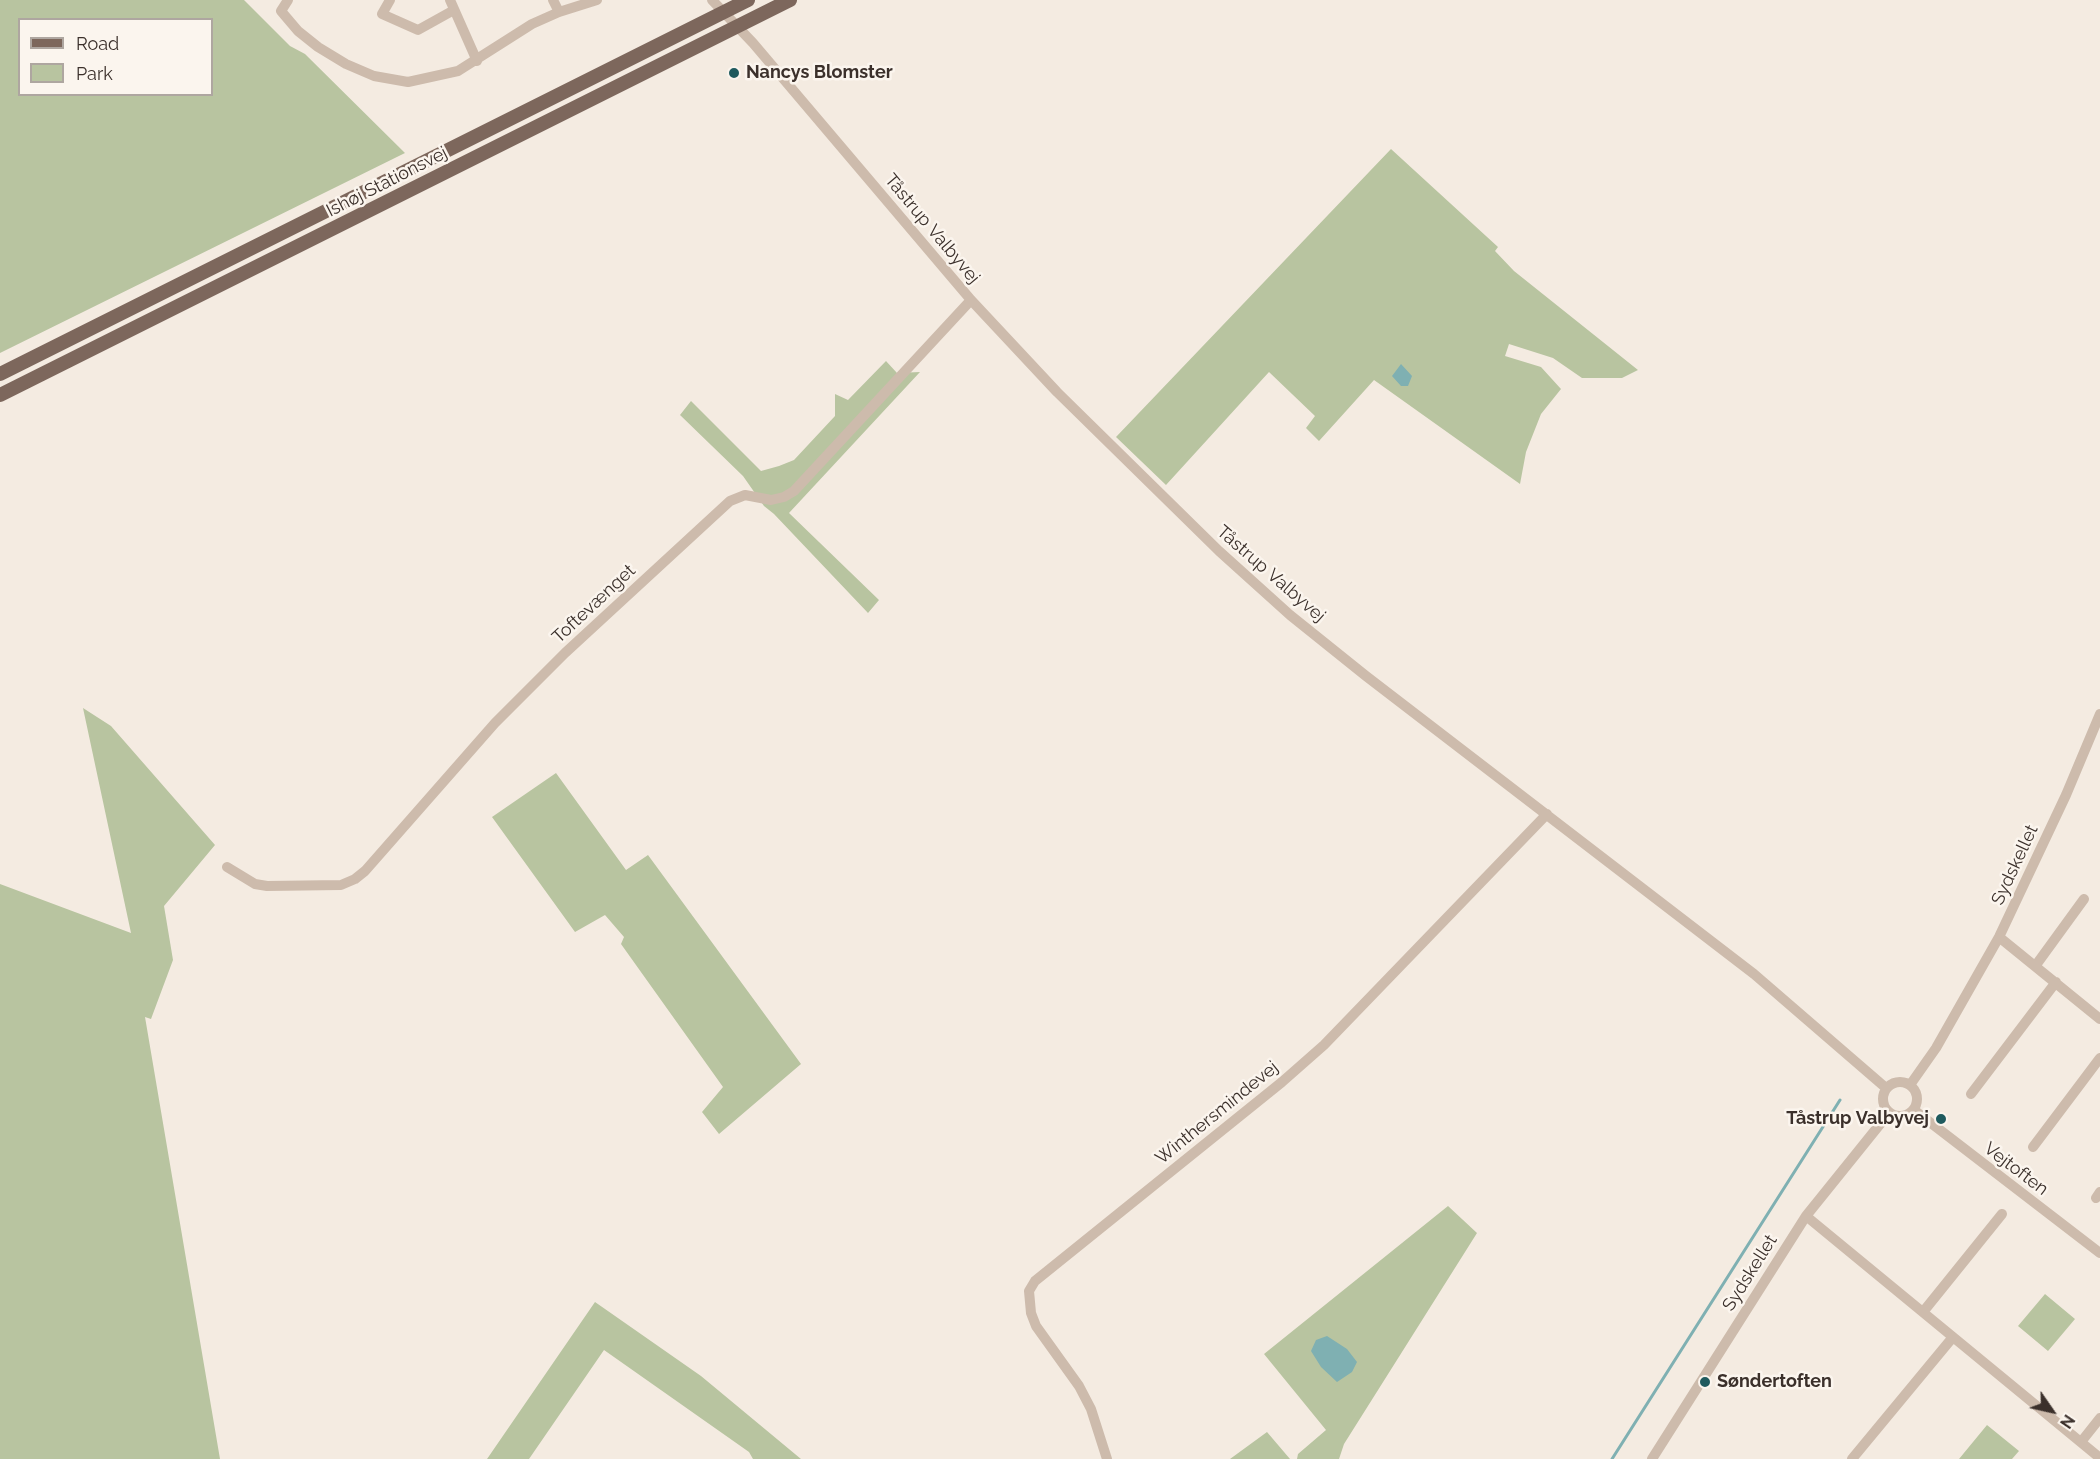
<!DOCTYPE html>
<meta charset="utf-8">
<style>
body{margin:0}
#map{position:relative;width:2100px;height:1459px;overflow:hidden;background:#f4ebe1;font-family:Raleway,sans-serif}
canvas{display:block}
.legend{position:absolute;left:18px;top:18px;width:195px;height:78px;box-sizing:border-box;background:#fbf5ee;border:2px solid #aea6a0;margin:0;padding:8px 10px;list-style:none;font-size:18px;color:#3b302b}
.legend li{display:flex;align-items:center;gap:12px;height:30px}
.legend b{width:30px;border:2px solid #aea6a0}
.north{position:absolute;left:2022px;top:1381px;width:60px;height:60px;-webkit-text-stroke:4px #fbf5ee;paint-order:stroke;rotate:124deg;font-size:16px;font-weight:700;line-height:24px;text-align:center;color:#3b302b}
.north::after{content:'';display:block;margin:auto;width:21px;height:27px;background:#3b302b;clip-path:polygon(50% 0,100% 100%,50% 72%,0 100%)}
</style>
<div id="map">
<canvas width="2100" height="1459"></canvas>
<ul class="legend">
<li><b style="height:8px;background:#7d675c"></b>Road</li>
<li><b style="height:16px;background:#b8c4a0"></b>Park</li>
</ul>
<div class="north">N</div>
</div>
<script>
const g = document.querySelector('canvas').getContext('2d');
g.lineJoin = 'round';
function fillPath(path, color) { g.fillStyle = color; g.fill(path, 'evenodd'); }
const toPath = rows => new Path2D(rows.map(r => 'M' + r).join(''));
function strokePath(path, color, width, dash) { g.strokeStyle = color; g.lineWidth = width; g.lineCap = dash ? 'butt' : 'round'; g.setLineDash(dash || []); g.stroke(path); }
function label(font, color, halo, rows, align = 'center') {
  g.font = font + ' Raleway,sans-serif'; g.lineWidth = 5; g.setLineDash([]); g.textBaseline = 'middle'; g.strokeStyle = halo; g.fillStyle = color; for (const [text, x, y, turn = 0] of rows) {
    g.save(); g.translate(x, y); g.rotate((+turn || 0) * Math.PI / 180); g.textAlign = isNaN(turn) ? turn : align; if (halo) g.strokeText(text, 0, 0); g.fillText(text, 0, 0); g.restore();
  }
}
fillPath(toPath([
 [0,0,244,0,290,46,305,54,405,153,0,353],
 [20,20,212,20,212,94,20,94],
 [1391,149,1498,247,1495,251,1514,271,1638,370,1622,378,1582,378,1553,358,1509,344,1505,356,1541,367,1561,389,1541,414,1526,452,1520,484,1374,380,1319,441,1306,428,1315,416,1269,372,1166,485,1116,437],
 [886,361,897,373,920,372,789,513,879,600,868,613,774,514,764,506,743,476,680,415,691,401,761,471,779,466,794,460,835,416,835,394,848,400],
 [83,708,111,726,215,845,164,906,173,960,151,1019,145,1017,220,1459,0,1459,0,884,131,933],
 [556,773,626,870,648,855,801,1064,719,1134,702,1112,723,1087,621,944,624,937,605,915,575,932,492,817],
 [1448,1206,1477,1233,1344,1444,1339,1459,1297,1459,1298,1454,1326,1430,1264,1354],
 [2045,1294,2075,1319,2048,1351,2018,1326],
 [595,1302,701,1376,801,1459,753,1459,749,1452,604,1350,529,1459,487,1459],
 [1987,1425,2019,1451,2012,1459,1959,1459],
 [1267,1432,1290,1459,1230,1459]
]), '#b8c4a0');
fillPath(toPath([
 [1401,364,1412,376,1408,386,1401,386,1392,376],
 [1327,1336,1347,1349,1357,1362,1352,1372,1337,1382,1321,1367,1311,1351,1316,1340]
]), '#7fb0b2');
strokePath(toPath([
 [1612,1459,1840,1100]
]), '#7fb0b2', 3);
strokePath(toPath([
 [288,0,281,11,298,31,318,47,346,64,374,76,408,82,458,71,532,24,559,12,597,0],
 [390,0,382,14,418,30,454,10],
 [450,0,477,61],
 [553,0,559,12],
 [712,0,753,43,971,300,1057,392,1219,551,1290,615,1366,676,1754,974,1886,1088],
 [227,867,255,884,267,886,341,885,355,879,365,871,495,723,565,653,730,501,745,495,771,500,784,497,794,491,971,300],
 [1999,937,2100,1019],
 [2036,965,2084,899],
 '1883 1099a17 17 0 1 1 34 0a17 17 0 1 1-34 0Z',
 [1910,1085,1936,1048,1999,937,2066,795,2100,714],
 [1971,1094,2056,982],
 [1914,1110,2100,1253],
 [2033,1147,2100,1058],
 [2096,1198,2100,1192],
 [1806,1216,2100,1458],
 [1923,1312,2002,1214],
 [2081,1442,2100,1418],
 [1107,1459,1091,1409,1079,1386,1036,1326,1031,1313,1029,1291,1035,1281,1282,1082,1324,1045,1547,814],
 [1652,1459,1806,1216,1889,1113],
 [1852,1459,1953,1337]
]), '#cdbbac', 10);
strokePath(toPath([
 [0,374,748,0],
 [0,395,790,0]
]), '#7d675c', 14);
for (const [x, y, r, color] of [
 [734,73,6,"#1f5a5e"],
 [1941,1119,6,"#1f5a5e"],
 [1705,1382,6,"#1f5a5e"]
]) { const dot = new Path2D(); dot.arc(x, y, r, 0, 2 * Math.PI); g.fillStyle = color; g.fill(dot); strokePath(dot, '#fbf5ee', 2); }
label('bold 18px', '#3b302b', '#fbf5ee', [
 ["Nancys Blomster",746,73],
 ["Tåstrup Valbyvej",1929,1119,"right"],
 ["Søndertoften",1717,1382]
], 'left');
label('18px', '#3b302b', '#fbf5ee', [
 ["Ishøj Stationsvej",387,182,-27],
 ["Tåstrup Valbyvej",932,229,50],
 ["Tåstrup Valbyvej",1271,574,41],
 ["Toftevænget",594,604,-43],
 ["Sydskellet",2015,865,-65],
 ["Winthersmindevej",1217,1113,-39],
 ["Vejtoften",2016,1169,37],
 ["Sydskellet",1750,1273,-58]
]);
</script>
